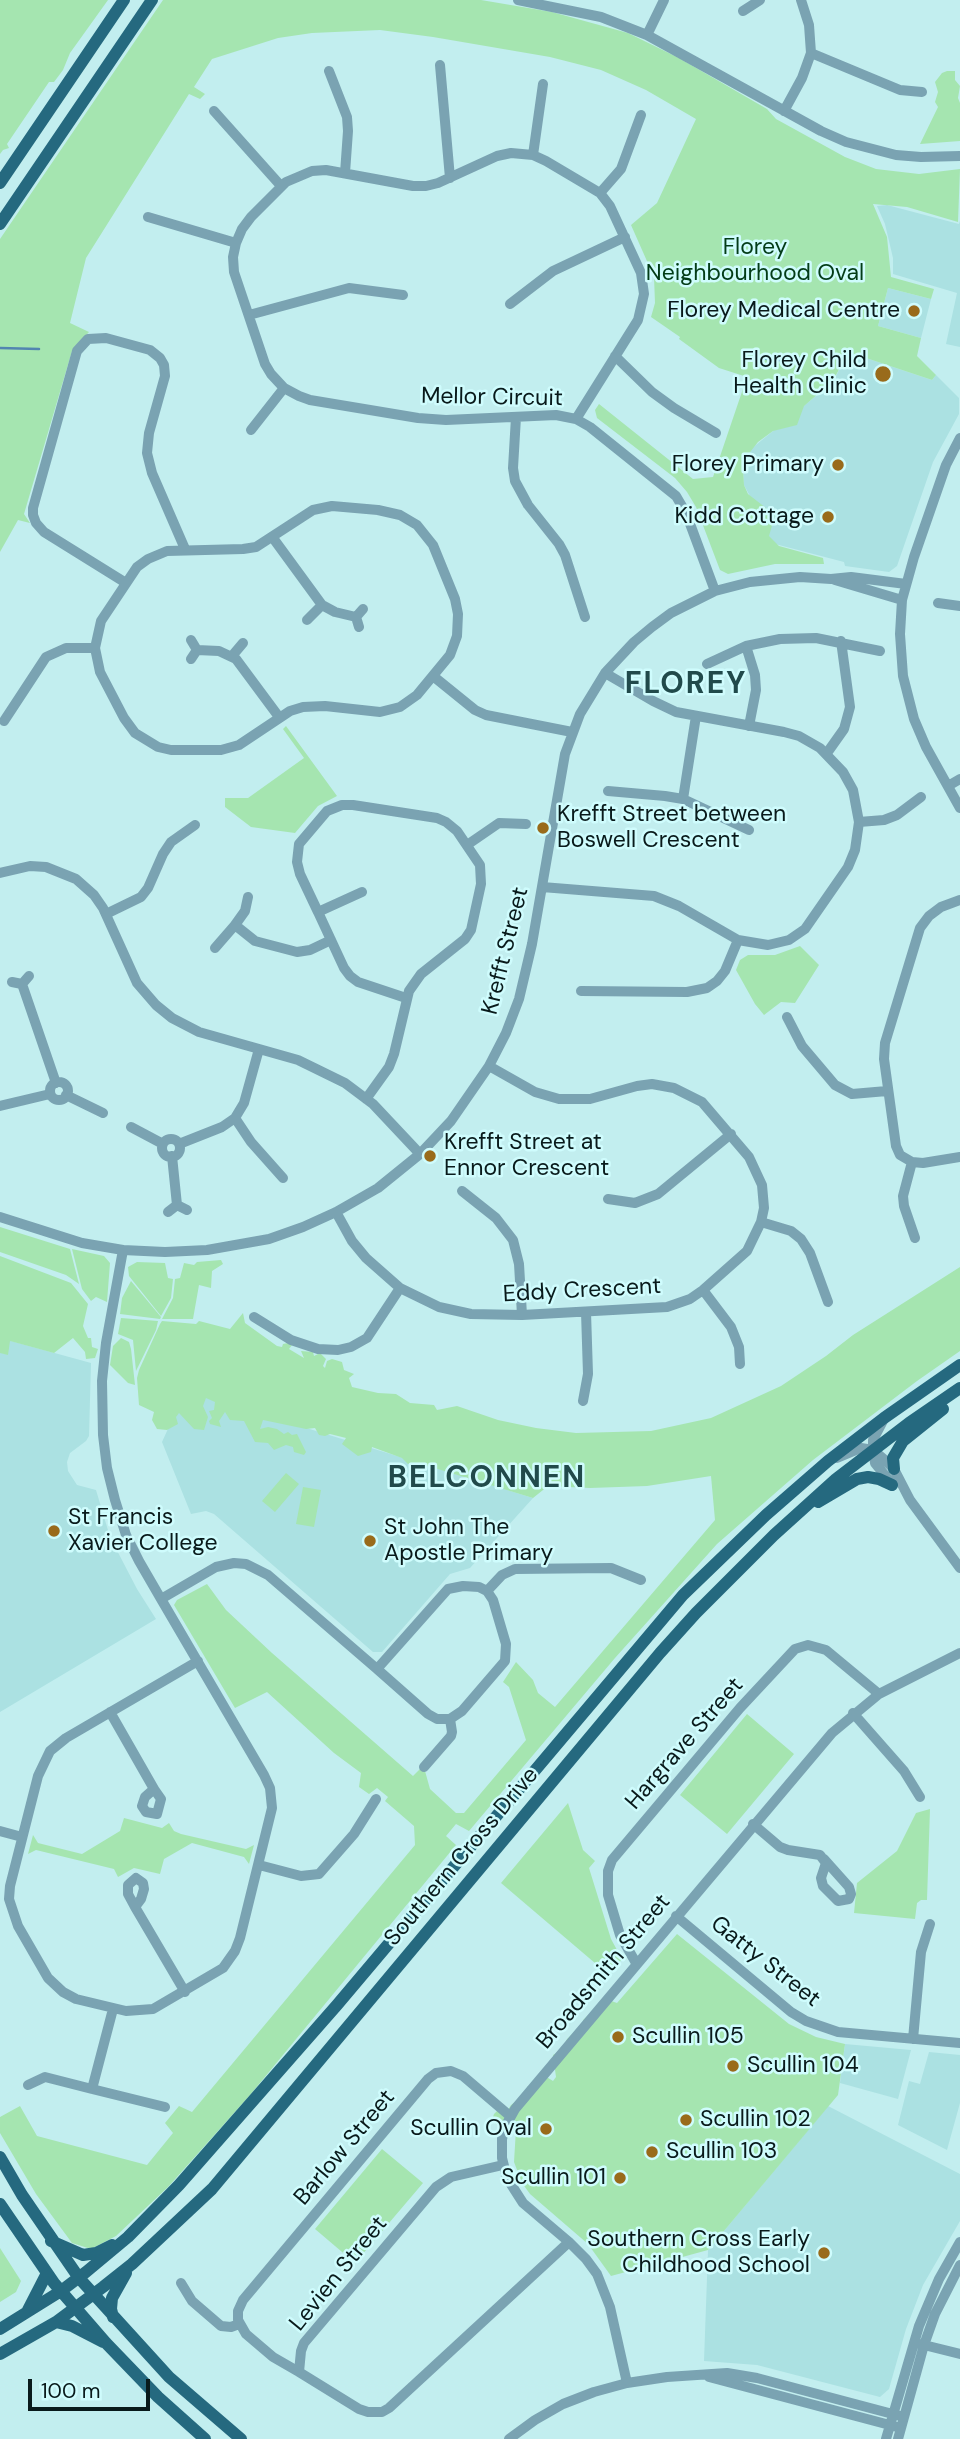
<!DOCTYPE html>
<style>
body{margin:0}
#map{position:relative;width:960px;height:2439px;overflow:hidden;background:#c2eeef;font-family:"DM Sans",sans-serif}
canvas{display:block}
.scale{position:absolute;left:28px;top:2379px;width:122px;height:32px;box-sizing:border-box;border:4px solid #091a1b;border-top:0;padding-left:9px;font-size:21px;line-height:24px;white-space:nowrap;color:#091a1b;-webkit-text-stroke:5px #cffcfd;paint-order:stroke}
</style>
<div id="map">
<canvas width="960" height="2439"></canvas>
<div class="scale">100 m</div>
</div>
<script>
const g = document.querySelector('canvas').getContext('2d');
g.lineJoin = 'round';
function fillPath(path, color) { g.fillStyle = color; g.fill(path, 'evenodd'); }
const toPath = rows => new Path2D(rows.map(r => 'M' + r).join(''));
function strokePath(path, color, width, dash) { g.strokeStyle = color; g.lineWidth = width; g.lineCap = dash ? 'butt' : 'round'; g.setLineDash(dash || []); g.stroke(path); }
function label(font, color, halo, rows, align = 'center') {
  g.font = font + ' "DM Sans",sans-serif'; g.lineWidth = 5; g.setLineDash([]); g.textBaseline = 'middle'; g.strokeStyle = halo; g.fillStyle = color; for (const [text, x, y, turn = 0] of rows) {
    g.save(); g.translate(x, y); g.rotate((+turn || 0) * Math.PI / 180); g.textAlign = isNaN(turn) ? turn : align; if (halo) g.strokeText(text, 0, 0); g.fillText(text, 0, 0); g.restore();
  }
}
fillPath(toPath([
 [887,205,959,224,960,221,960,347,946,344,957,293,893,274,893,258,885,224,877,206],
 [888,288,931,299,921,338,878,326],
 [848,352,932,380,936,375,959,398,959,414,933,462,897,566,889,572,845,566,844,562,756,539,752,500,744,485,743,468,751,449,833,382],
 [0,1338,91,1363,89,1436,86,1441,70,1453,67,1462,68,1471,77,1485,96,1490,110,1537,137,1589,156,1619,0,1712],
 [188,1385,232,1405,533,1498,470,1568,450,1574,382,1652,373,1652,214,1514,206,1511,191,1514,162,1442],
 [845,2044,911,2050,898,2099,840,2083],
 [929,2052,960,2055,960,2103,947,2150,898,2125,909,2081,920,2084],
 [828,2106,960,2174,960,2221,923,2285,906,2329,889,2389,880,2397,757,2365,704,2361,708,2250]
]), '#abe1e2');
fillPath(toPath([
 [0,0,108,0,70,53,63,70,54,82,49,82,7,144,9,148,3,150,0,154],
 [163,0,481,0,552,12,628,33,679,58,767,109,776,119,845,157,876,169,919,174,960,169,958,222,907,207,873,204,887,237,891,277,934,289,931,299,888,288,878,326,921,338,917,356,936,375,932,380,848,352,833,381,804,406,797,425,773,431,758,442,747,456,743,468,744,485,748,494,775,515,769,536,779,546,823,558,824,564,775,564,728,574,720,570,696,507,687,492,675,478,597,418,595,410,599,404,693,479,713,477,747,377,719,368,679,339,680,337,651,317,655,303,654,277,631,225,657,203,696,119,646,90,601,70,550,57,433,37,380,30,312,33,278,38,212,59,194,87,205,94,200,99,189,94,86,258,70,323,89,332,72,351,24,514,30,523,18,520,0,552,0,239],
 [947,71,955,71,955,80,960,86,958,98,960,103,960,141,920,144,938,107,935,102,938,92,935,82,942,73],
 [286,726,337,796,318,806,295,833,251,827,225,807,225,798,248,798,304,758,283,729],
 [800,946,819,965,795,1003,781,1002,764,1015,755,1004,736,970,740,960,748,955,775,955],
 [0,1227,70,1249,79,1284,66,1275,0,1252],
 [72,1249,104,1256,110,1263,107,1302,96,1297,91,1301,82,1289],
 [0,1256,71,1283,88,1304,83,1326,88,1338,91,1338,92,1347,98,1349,95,1358,86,1359,85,1352,73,1338,54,1353,10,1341,8,1355,0,1353],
 [221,1260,223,1264,212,1271,211,1288,199,1285,193,1319,162,1319,173,1298,175,1279,180,1278,184,1263,194,1265,197,1262],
 [137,1262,165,1263,168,1278,173,1279,171,1298,161,1316,129,1276,128,1267],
 [960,1267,960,1351,917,1381,813,1460,717,1544,615,1658,469,1831,456,1824,446,1836,456,1845,250,2095,168,2187,116,2236,91,2249,72,2243,36,2194,0,2133,0,2117,20,2106,37,2136,147,2165,173,2133,165,2123,179,2106,192,2112,415,1845,414,1826,385,1801,388,1797,377,1788,369,1794,359,1787,361,1773,334,1753,267,1692,235,1708,174,1605,177,1600,207,1584,226,1610,272,1653,413,1776,421,1768,425,1771,430,1789,456,1813,464,1813,526,1740,509,1687,503,1682,516,1662,533,1680,538,1693,555,1707,715,1520,711,1476,647,1486,590,1488,548,1486,533,1498,418,1463,408,1464,402,1458,372,1447,371,1452,358,1456,342,1444,346,1438,330,1434,325,1436,319,1435,315,1428,306,1429,263,1420,260,1429,268,1427,277,1429,284,1434,288,1432,292,1435,297,1434,306,1452,304,1455,294,1452,293,1447,286,1445,274,1450,268,1443,255,1442,244,1421,230,1420,225,1412,219,1421,221,1427,210,1424,209,1421,212,1418,209,1411,214,1410,215,1402,206,1398,203,1406,208,1417,204,1430,194,1429,179,1413,176,1417,178,1424,167,1430,157,1429,152,1420,154,1412,139,1405,137,1378,139,1370,160,1324,162,1321,196,1324,199,1321,230,1329,243,1313,245,1323,277,1346,282,1347,283,1344,288,1343,292,1345,289,1349,304,1358,301,1351,313,1352,314,1356,320,1353,326,1359,323,1366,325,1368,327,1361,332,1359,342,1362,344,1370,354,1374,349,1378,352,1387,378,1393,396,1394,410,1403,434,1405,437,1410,457,1406,498,1420,536,1428,576,1433,651,1431,711,1418,781,1386,826,1356,853,1335],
 [131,1281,161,1317,160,1319,120,1314,122,1298],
 [121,1318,158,1321,156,1330,136,1371,133,1340,118,1334],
 [121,1338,129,1342,131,1349,135,1385,128,1383,110,1365,113,1346],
 [286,1473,299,1484,275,1512,262,1501],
 [303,1487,321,1490,314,1527,296,1524],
 [747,1714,794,1754,727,1834,680,1795],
 [568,1803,583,1850,595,1861,589,1868,611,1939,622,1959,609,1975,501,1883],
 [930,1809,927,1900,921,1900,917,1903,915,1919,854,1913,857,1883,897,1851,916,1813],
 [124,1818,162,1828,169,1823,174,1831,181,1834,246,1849,254,1845,249,1864,244,1857,192,1843,164,1859,160,1874,134,1868,118,1877,114,1869,36,1850,28,1854,33,1835,38,1843,82,1854,120,1831],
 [677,1934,789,2024,816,2037,845,2044,838,2095,708,2250,664,2262,661,2266,648,2266,611,2276,588,2244,530,2194,522,2183,514,2162,516,2129,508,2128,505,2124,498,2126,492,2120,494,2114,500,2108,508,2110,511,2105,528,2092,527,2087,530,2085,545,2076,553,2081,556,2077,553,2055,563,2049,567,2039,583,2024,583,2020,597,2007,603,1998,617,2003],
 [382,2149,423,2183,355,2263,315,2229],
 [0,2248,21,2281,16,2292,0,2302]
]), '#a5e5b0');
strokePath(toPath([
 [0,348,39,349],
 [758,358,787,361,800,358]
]), '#5285b0', 2.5);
strokePath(toPath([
 [518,0,601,17,647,35,821,131,846,142,896,155,921,157,960,156],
 [743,11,760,0],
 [647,35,664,0],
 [811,53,900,90,922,92],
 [440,65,450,178],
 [329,71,347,117,348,131,345,173],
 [214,111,281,186],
 [784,111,802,78,811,53,809,25,801,0],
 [511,153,533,155,546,161,600,193,610,206,641,273,644,294,638,320,576,419,556,415,446,420,418,418,310,400,299,396,284,388,271,374,265,364,234,272,233,257,236,243,242,229,251,217,286,182,312,171,326,170,413,186,426,186,438,183,497,156,511,153],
 [533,155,543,84],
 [600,193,621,169,641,115],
 [148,217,236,243],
 [510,304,553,271,625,237],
 [249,315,349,288,403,295],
 [615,356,652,392,674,408,716,433],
 [516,417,513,468,515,481,528,505,559,544,565,555,585,617],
 [576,419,590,427,676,496,686,513,715,591],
 [251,430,284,388],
 [960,438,946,465,914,557,902,600,900,634,903,676,914,719,926,747,960,808],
 [332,506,378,510,400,515,417,525,433,545,455,599,458,614,457,636,450,655,417,695,400,707,380,712,325,706,303,707,290,711,239,745,221,750,171,750,158,747,135,733,124,718,100,672,95,648,101,621,137,567,148,559,167,551,243,549,256,547,313,510,332,506],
 [273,538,322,605,335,612,356,617],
 [835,580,902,600],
 [126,583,44,532,36,523,33,515,33,508,77,351,88,339,106,338,150,350,160,358,164,365,165,376,149,433,147,453,152,473,185,549],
 [938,603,960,606],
 [307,620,322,605],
 [359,627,356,617,363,609],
 [746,646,755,675,756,690,749,726],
 [197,650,219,651,236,659,279,717],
 [232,656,243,643],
 [191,659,197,650,191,640],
 [707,664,746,646,780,639,816,638,880,651],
 [433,676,475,710,486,715,572,732],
 [4,721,46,657,66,648,95,648],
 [827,753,844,729,850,707,841,641],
 [948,786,960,779],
 [608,791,665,796,683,799,749,830],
 [683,799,696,716],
 [859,822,884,820,897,815,921,797],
 [467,845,499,823,526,824],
 [0,873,30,866,46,867,76,879,94,895,103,908,137,983,156,1005,172,1018,199,1032,298,1060,345,1083,373,1104,420,1154],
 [542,887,654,896,679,906,738,940,768,945,789,940,805,929,848,867,855,850,859,822,853,790,843,772,820,748,799,736,784,732,676,712,653,701,605,673],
 [362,892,318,912,344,968,350,976,358,982,406,998],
 [960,900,941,907,929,916,920,928,885,1043,884,1059,896,1146,900,1155,912,1162,923,1163,960,1157],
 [318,912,300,874,297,862,299,844,327,811,342,805,353,805,437,818,446,822,457,831,480,865,481,884,471,930,465,939,421,974,409,991,394,1054,389,1067,366,1099],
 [106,914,141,897,148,888,163,854,171,842,195,825],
 [235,925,245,911,248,897],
 [215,948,235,925,255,941,297,952,310,950,331,940],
 [12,982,22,984,29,976],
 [22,984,56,1083],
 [581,991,687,992,707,988,717,981,725,971,738,940],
 [787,1017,802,1046,835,1085,852,1094,887,1091],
 '50 1091a9 9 0 1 1 18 0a9 9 0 1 1-18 0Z',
 [66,1095,103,1113],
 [0,1106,50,1094],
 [235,1118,251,1142,283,1178],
 [131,1127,163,1144],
 '162 1148a9 9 0 1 1 18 0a9 9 0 1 1-18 0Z',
 [179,1144,222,1127,235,1118,244,1103,259,1049],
 [172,1156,177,1205],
 [912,1162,903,1196,904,1206,915,1238],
 [462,1191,496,1218,513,1240,519,1264,522,1315],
 [608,1199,635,1203,658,1194,731,1134],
 [168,1212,177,1205,187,1210],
 [336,1212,352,1241,366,1258,400,1288,439,1307,471,1314,522,1315,667,1307,690,1299,703,1290,747,1251,761,1222,764,1208,762,1185,749,1157,702,1102,674,1088,652,1084,637,1086,590,1099,559,1099,535,1092,489,1066],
 [0,1217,82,1243,123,1250,165,1252,207,1250,269,1239,303,1227,336,1212,378,1188,420,1154,451,1121,489,1066,506,1033,519,999,532,944,565,754,580,714,605,673,634,642,652,627,671,613,715,591,750,582,800,577,831,579,851,577,906,584],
 [761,1222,791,1231,801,1239,810,1253,828,1302],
 [123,1250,106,1343,102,1381,103,1435,107,1468,115,1500,126,1535,139,1561,161,1599,264,1775,270,1788,272,1808,240,1938,235,1951,223,1968,153,2009,126,2011,76,1999,63,1992,48,1978,18,1926,9,1899,10,1886,38,1776,50,1751,66,1738,198,1661],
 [703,1290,731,1327,739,1347,740,1364],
 [254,1317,291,1340,318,1349,338,1350,351,1347,367,1338,400,1288],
 [583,1401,588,1374,586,1312],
 [884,1419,873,1440,873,1450,875,1463,892,1484],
 [837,1458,861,1448,873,1450,885,1460,894,1469,910,1500,960,1568],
 [487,1591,502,1575,515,1569,611,1568,641,1580],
 [161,1599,216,1567,234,1563,246,1564,268,1575,377,1669],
 [110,1712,154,1789,145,1797,142,1806,146,1812,157,1814,161,1799,154,1789],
 [853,1713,904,1771,920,1797],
 [424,1767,451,1736,452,1732,450,1719,462,1711,505,1661,506,1644,493,1600,487,1591,479,1587,463,1586,448,1589,377,1669,428,1714,437,1719,450,1719],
 [753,1824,780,1847,788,1850,820,1855,826,1863,821,1878,823,1886,838,1901,849,1899,851,1894,849,1887,824,1859],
 [0,1831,22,1837],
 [259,1865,301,1876,319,1874,354,1834,376,1799],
 [135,1907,141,1899,144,1889,143,1883,136,1878,128,1885,128,1894,135,1907,185,1992],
 [676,1916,791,2012,806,2021,838,2032,960,2043],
 [636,1963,620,1935,608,1895,608,1871,612,1860,740,1708,795,1649,808,1645,826,1650,879,1694],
 [913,2039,921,1952,930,1924],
 [28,2085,45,2077,92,2089,113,2009],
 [92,2089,165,2107],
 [503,2165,451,2177,436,2187,304,2343,301,2351,299,2372,359,2409,368,2412,382,2412,389,2408,569,2242],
 [181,2283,192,2301,221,2326,231,2327,239,2324],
 [920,2344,960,2354],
 [299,2372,273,2357,246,2334,238,2320,238,2311,243,2300,428,2079,436,2073,451,2071,463,2076,510,2116],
 [709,2377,901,2428],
 [627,2383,610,2307,597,2274,586,2259,569,2242,523,2203,507,2178,502,2158,502,2139,505,2127,515,2109,832,1733,879,1694,960,1653],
 [509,2439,535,2420,563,2404,594,2392,627,2383,667,2377,727,2373,757,2378,904,2417],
 [886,2439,919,2326,939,2279,960,2242],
 [898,2439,924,2345,935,2314,960,2265]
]), '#7aa3b2', 10);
strokePath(toPath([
 [0,183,124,0],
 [0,224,152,0],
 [894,1469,893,1458,903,1441,943,1409],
 [818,1502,857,1479,868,1477,879,1479,892,1485],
 [0,2157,22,2195,79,2278,169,2377,241,2439],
 [0,2204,54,2283,106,2343,158,2397,205,2439],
 [51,2241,83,2255,96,2253,112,2245],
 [28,2310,47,2273],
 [113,2317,111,2309,112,2298,126,2273],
 [56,2322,72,2326,103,2342],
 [0,2329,61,2291,86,2272,128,2237,179,2185,337,2005,683,1595,766,1515,828,1461,884,1418,960,1365],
 [0,2354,56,2322,103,2287,132,2264,212,2189,660,1653,696,1613,774,1535,836,1479,909,1423,960,1388]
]), '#25697f', 12);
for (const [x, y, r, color] of [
 [914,311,7,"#996b1b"],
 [883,374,9,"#996b1b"],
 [838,465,7,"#996b1b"],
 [828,517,7,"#996b1b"],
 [543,828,7,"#996b1b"],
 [430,1156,7,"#996b1b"],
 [54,1531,7,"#996b1b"],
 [370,1541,7,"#996b1b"],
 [618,2037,7,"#996b1b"],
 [733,2066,7,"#996b1b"],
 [686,2120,7,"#996b1b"],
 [546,2129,7,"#996b1b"],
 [652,2152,7,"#996b1b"],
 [620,2178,7,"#996b1b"],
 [824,2253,7,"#996b1b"]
]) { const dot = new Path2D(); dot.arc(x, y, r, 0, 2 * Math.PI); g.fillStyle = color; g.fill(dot); strokePath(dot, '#cffcfd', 2.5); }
label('23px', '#033c17', '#cffcfd', [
 ["Florey",755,248],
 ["Neighbourhood Oval",755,274]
]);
label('23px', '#091a1b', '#cffcfd', [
 ["Florey Medical Centre",900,311,"right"],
 ["Florey Child",867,361,"right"],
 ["Health Clinic",867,387,"right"],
 ["Florey Primary",824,465,"right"],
 ["Kidd Cottage",814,517,"right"],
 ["Krefft Street between",557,815],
 ["Boswell Crescent",557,841],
 ["Krefft Street at",444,1143],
 ["Ennor Crescent",444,1169],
 ["St Francis",68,1518],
 ["Xavier College",68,1544],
 ["St John The",384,1528],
 ["Apostle Primary",384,1554],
 ["Scullin 105",632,2037],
 ["Scullin 104",747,2066],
 ["Scullin 102",700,2120],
 ["Scullin Oval",532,2129,"right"],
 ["Scullin 103",666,2152],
 ["Scullin 101",606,2178,"right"],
 ["Southern Cross Early",810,2240,"right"],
 ["Childhood School",810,2266,"right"]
], 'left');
label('23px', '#091a1b', '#cffcfd', [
 ["Mellor Circuit",492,398,1],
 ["Krefft Street",506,951,-76],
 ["Eddy Crescent",582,1291,-3],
 ["Hargrave Street",685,1744,-49],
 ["Southern Cross Drive",462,1857,-50],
 ["Gatty Street",765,1962,38],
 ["Broadsmith Street",604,1972,-50],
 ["Barlow Street",345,2148,-50],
 ["Levien Street",339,2274,-51]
]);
g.letterSpacing = '2px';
label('bold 30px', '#214a4b', '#cffcfd', [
 ["FLOREY",686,685],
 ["BELCONNEN",487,1479]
]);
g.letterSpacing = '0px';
</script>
